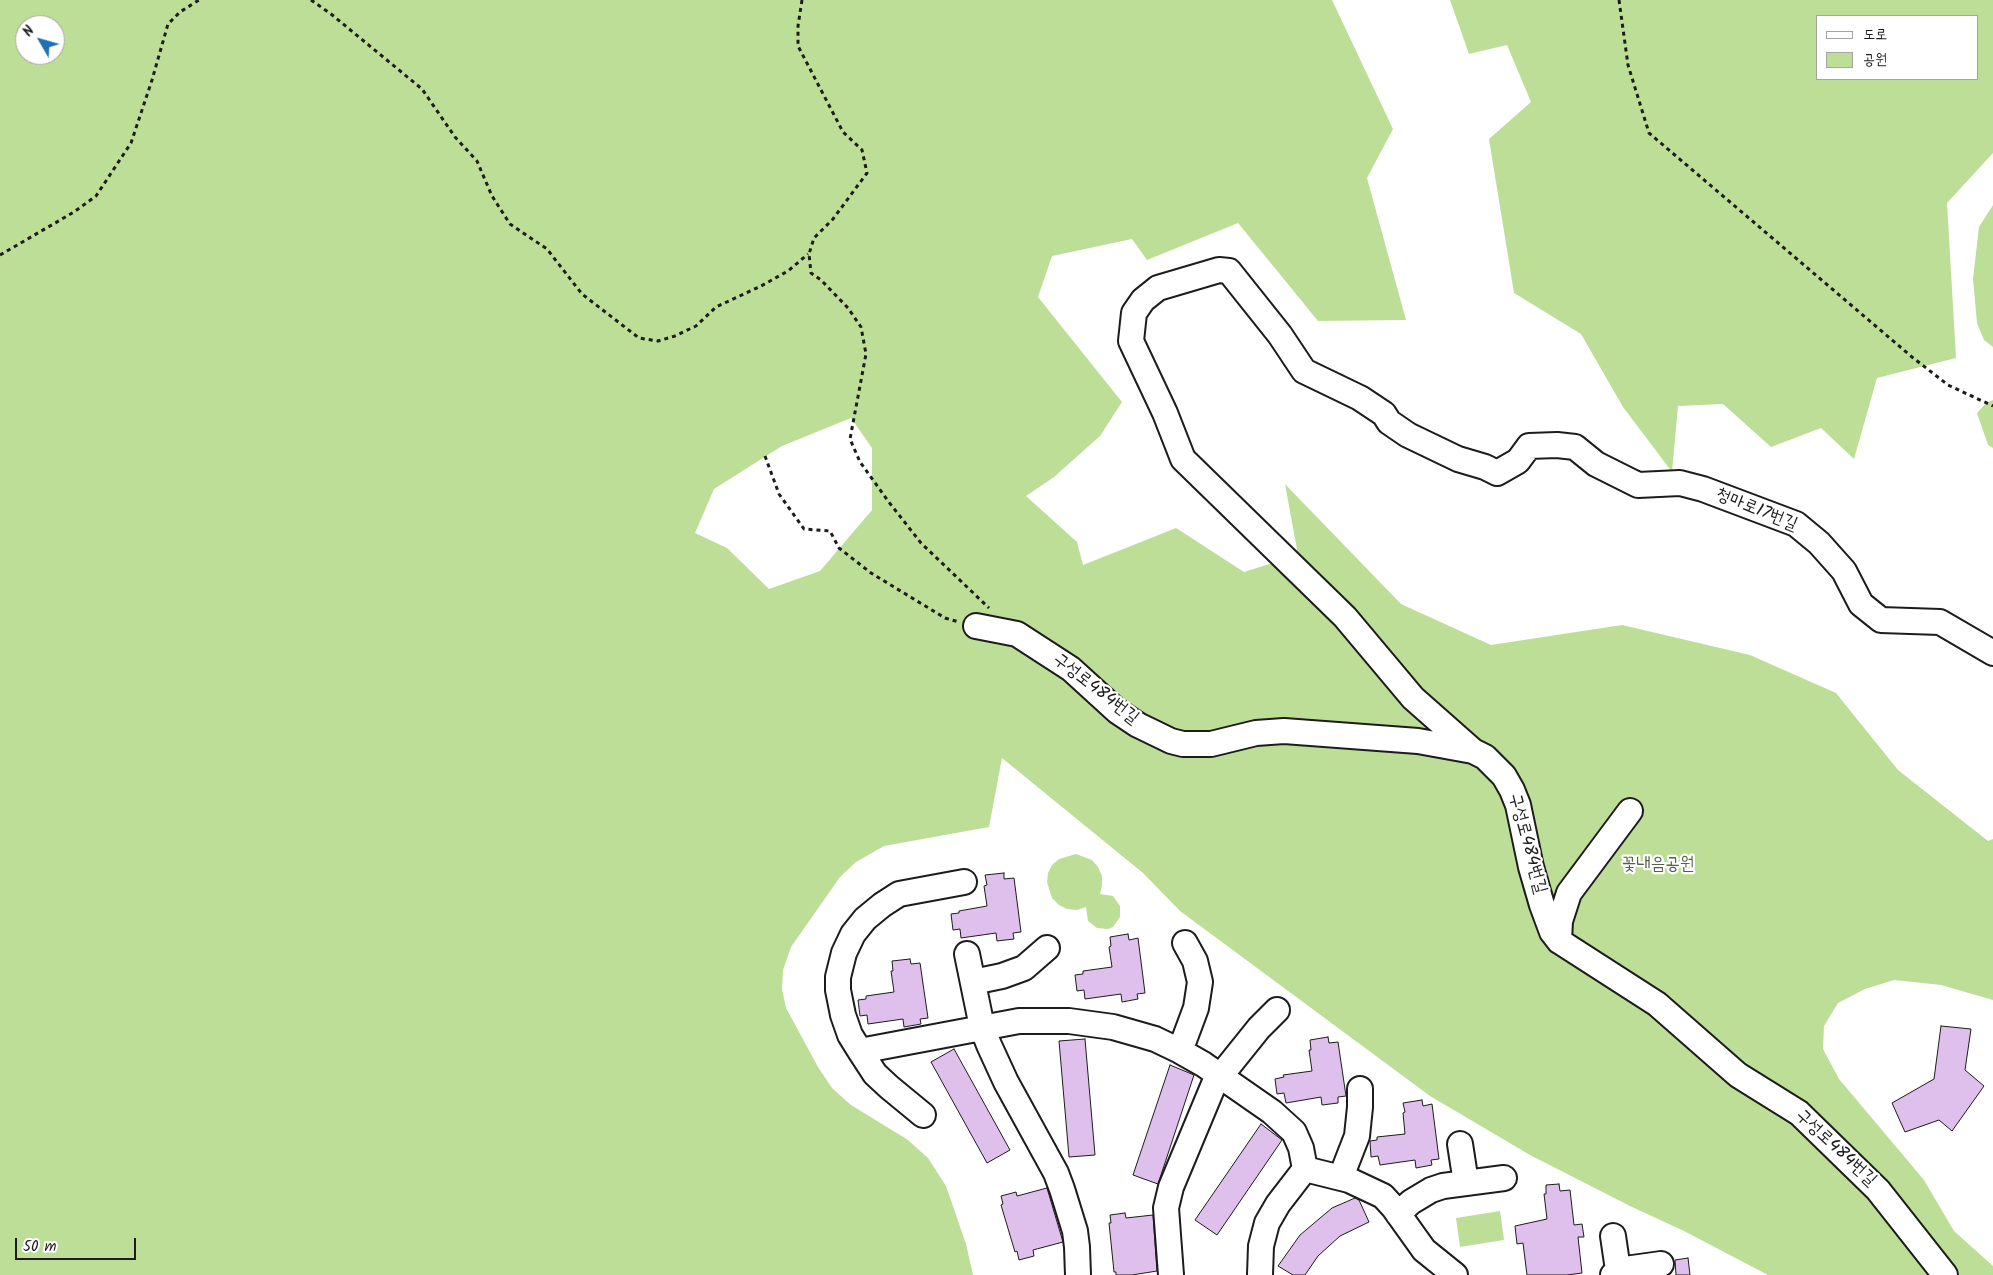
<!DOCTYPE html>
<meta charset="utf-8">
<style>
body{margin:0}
#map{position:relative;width:1993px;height:1275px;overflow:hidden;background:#fff;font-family:Kalam,"Poor Story",sans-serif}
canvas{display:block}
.legend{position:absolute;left:1816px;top:15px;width:162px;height:65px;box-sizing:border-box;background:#fff;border:1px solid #a4a4a4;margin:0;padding:6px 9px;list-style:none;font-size:15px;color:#1c1c1c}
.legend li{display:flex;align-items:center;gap:10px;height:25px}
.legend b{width:25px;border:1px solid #a4a4a4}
.north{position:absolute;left:15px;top:15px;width:50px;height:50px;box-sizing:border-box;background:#fff;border:1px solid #a4a4a4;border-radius:50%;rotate:308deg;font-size:14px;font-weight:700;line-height:20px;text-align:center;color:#1c1c1c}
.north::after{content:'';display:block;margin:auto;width:18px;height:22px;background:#1f6fb2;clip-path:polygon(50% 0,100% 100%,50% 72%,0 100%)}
.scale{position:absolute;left:15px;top:1238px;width:121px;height:22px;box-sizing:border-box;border:2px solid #1c1c1c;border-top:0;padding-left:6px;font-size:15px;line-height:18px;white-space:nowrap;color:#1c1c1c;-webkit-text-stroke:4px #fff;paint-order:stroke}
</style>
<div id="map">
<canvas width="1993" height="1275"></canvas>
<ul class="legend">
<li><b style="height:6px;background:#fff"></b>도로</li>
<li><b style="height:14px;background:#bdde97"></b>공원</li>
</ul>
<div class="north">N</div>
<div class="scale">50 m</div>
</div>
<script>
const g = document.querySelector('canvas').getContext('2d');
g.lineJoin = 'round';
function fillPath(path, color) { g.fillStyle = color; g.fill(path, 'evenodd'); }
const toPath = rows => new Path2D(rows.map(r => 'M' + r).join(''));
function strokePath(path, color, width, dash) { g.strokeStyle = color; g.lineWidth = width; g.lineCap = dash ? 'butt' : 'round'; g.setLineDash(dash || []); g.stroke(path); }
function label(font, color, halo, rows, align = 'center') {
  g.font = font + ' Kalam,"Poor Story",sans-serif'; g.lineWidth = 4.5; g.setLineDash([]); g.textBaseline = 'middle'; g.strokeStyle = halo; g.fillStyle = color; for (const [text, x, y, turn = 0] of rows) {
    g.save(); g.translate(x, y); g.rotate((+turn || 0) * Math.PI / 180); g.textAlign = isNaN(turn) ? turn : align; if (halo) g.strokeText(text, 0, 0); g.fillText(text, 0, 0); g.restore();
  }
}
fillPath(toPath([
 [0,0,1332,0,1393,129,1367,178,1406,320,1318,321,1238,223,1147,260,1132,239,1052,256,1038,297,1122,402,1100,436,1054,477,1026,496,1077,542,1083,565,1176,528,1244,572,1298,555,1285,484,1401,604,1491,645,1622,625,1750,655,1836,693,1898,770,1988,841,1993,839,1993,1000,1941,985,1894,980,1865,989,1838,1003,1824,1026,1823,1049,1839,1079,1924,1180,1954,1231,1993,1266,1993,1275,1768,1275,1684,1231,1632,1207,1530,1155,1430,1096,1180,911,1143,873,1002,758,989,827,884,846,856,862,840,877,791,947,783,970,782,989,786,1008,818,1067,832,1088,851,1105,908,1140,928,1158,946,1186,966,1244,973,1275,0,1275],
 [25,25,55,25,55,55,25,55],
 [851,418,872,448,872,510,820,571,769,589,727,548,695,533,714,489,782,446],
 [1450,0,1993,0,1993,153,1947,203,1956,358,1877,378,1854,459,1821,428,1771,447,1723,404,1678,406,1672,472,1623,407,1581,334,1514,293,1489,139,1531,102,1507,45,1469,54],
 [1817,16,1977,16,1977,79,1817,79],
 [1993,205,1993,347,1984,340,1977,323,1973,279,1979,227],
 [1993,400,1993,448,1988,445,1977,413,1986,403],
 [1076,854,1092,860,1098,867,1102,876,1102,885,1100,894,1113,896,1120,906,1120,917,1113,927,1108,929,1097,928,1088,921,1086,907,1077,910,1067,909,1059,905,1052,898,1047,882,1048,873,1052,865,1059,859],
 [1500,1211,1504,1240,1460,1247,1456,1218]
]), '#bdde97');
const building = toPath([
 [1004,873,1004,879,1014,878,1021,932,1013,933,1014,939,997,941,996,933,961,938,960,929,953,930,951,914,959,913,959,911,987,906,984,886,987,885,985,875,1004,873],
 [1128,934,1129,940,1138,938,1145,993,1137,994,1138,999,1122,1002,1121,994,1085,999,1084,990,1077,991,1075,975,1083,974,1083,971,1112,967,1109,947,1111,946,1110,937,1128,934],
 [910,959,911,964,920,963,928,1018,920,1019,921,1024,904,1027,903,1019,868,1024,867,1015,860,1016,858,1000,866,999,866,996,894,992,891,971,893,971,892,961,910,959],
 [1941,1026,1971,1029,1965,1070,1984,1086,1952,1131,1939,1120,1905,1132,1892,1103,1934,1079,1941,1026],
 [1328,1037,1329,1043,1338,1042,1346,1096,1338,1097,1338,1103,1322,1105,1321,1097,1286,1103,1284,1093,1277,1094,1275,1079,1284,1077,1283,1075,1312,1071,1309,1050,1311,1050,1310,1040,1328,1037],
 [1085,1039,1095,1155,1069,1157,1059,1041,1085,1039],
 [954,1049,1010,1150,987,1163,931,1062,954,1049],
 [1170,1065,1194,1075,1158,1184,1133,1175,1170,1065],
 [1422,1100,1423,1106,1432,1104,1439,1159,1431,1160,1432,1165,1416,1168,1415,1160,1380,1165,1378,1156,1371,1157,1370,1141,1377,1140,1377,1137,1405,1134,1403,1113,1405,1112,1403,1103,1422,1100],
 [1261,1124,1282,1140,1217,1235,1195,1220,1261,1124],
 [1559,1184,1560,1191,1570,1190,1574,1225,1582,1224,1584,1237,1578,1237,1582,1273,1567,1275,1527,1275,1523,1243,1517,1244,1515,1226,1547,1219,1544,1194,1546,1194,1546,1185,1559,1184],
 [1047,1188,1063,1242,1033,1250,1034,1256,1019,1260,1017,1251,1015,1252,1001,1205,1003,1204,1001,1196,1016,1192,1017,1196,1047,1188],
 [1355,1198,1359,1200,1369,1222,1340,1236,1318,1256,1305,1275,1293,1275,1278,1266,1300,1235,1332,1208,1355,1198],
 [1125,1213,1126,1218,1153,1215,1157,1271,1132,1275,1116,1275,1116,1272,1114,1272,1109,1223,1111,1223,1110,1215,1125,1213],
 [1688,1258,1690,1275,1676,1275,1675,1260,1688,1258]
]);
fillPath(building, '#dfbfec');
strokePath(building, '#1c1c1c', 1);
const minor = toPath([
 [976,626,1017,634,1071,669,1117,711,1138,725,1171,741,1183,744,1211,744,1256,733,1284,731,1418,741,1473,751,1485,757,1504,776,1512,790,1518,805,1531,867,1542,905,1552,932,1559,941,1657,1004,1738,1075,1799,1113,1878,1190,1945,1275],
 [1473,751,1413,698,1345,617,1183,459,1165,413,1131,341,1134,313,1143,300,1158,288,1219,270,1229,271,1280,335,1304,371,1360,398,1384,414,1389,422,1408,435,1458,459,1485,467,1497,473,1518,461,1529,446,1557,445,1575,447,1596,464,1638,485,1680,483,1703,489,1796,524,1819,543,1844,571,1861,604,1881,620,1940,622,1993,653],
 [1559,941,1560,921,1569,893,1630,811],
 [967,954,982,1027,989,1045,1006,1082,1056,1173,1062,1189,1075,1231,1077,1247,1078,1275],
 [973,982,1002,976,1024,968,1047,948],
 [860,1051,1019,1021,1069,1021,1113,1027,1155,1039,1180,1051,1203,1064,1272,1112,1294,1132,1301,1148,1305,1169],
 [1180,1051,1196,1008,1200,982,1195,961,1185,943],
 [923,1115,889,1087,875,1074,860,1051,850,1035,843,1015,838,990,838,977,844,953,853,934,865,919,882,905,899,894,964,882],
 [1460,1144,1466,1183],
 [1341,1177,1357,1136,1360,1107,1360,1089],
 [1398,1214,1411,1202,1431,1190,1443,1186,1504,1178],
 [1613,1236,1618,1270],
 [1171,1275,1166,1208,1171,1187,1214,1084,1259,1028,1277,1010],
 [1260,1275,1261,1246,1267,1223,1278,1204,1305,1169,1349,1180,1383,1196,1394,1208,1424,1250,1455,1275],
 [1613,1275,1618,1270,1661,1264]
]);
strokePath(minor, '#1c1c1c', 28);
strokePath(toPath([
 [311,0,331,14,422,89,455,137,477,161,492,196,510,224,547,249,582,294,639,338,658,341,675,336,696,326,716,307,761,286,788,271,808,254],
 [802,0,798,26,798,46,843,132,862,150,867,173,833,219,814,238,809,254,811,273,821,280,848,308,861,327,866,354,850,439,860,462,888,501,921,543,989,608],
 [1619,0,1628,65,1649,133,1912,357,1948,385,1993,406],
 [0,255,74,212,96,196,131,143,152,80,168,24,180,12,199,0],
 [765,456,779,494,804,529,830,531,839,548,871,573,945,618,959,622]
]), '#1c1c1c', 3, [4, 4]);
strokePath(minor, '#fff', 24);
label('18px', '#1c1c1c', '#fff', [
 ["청마로17번길",1756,511,22],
 ["구성로484번길",1095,690,38],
 ["구성로484번길",1526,844,75],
 ["구성로484번길",1835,1149,43]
]);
label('18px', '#546047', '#fff', [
 ["꽃내음공원",1658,866]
]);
</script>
